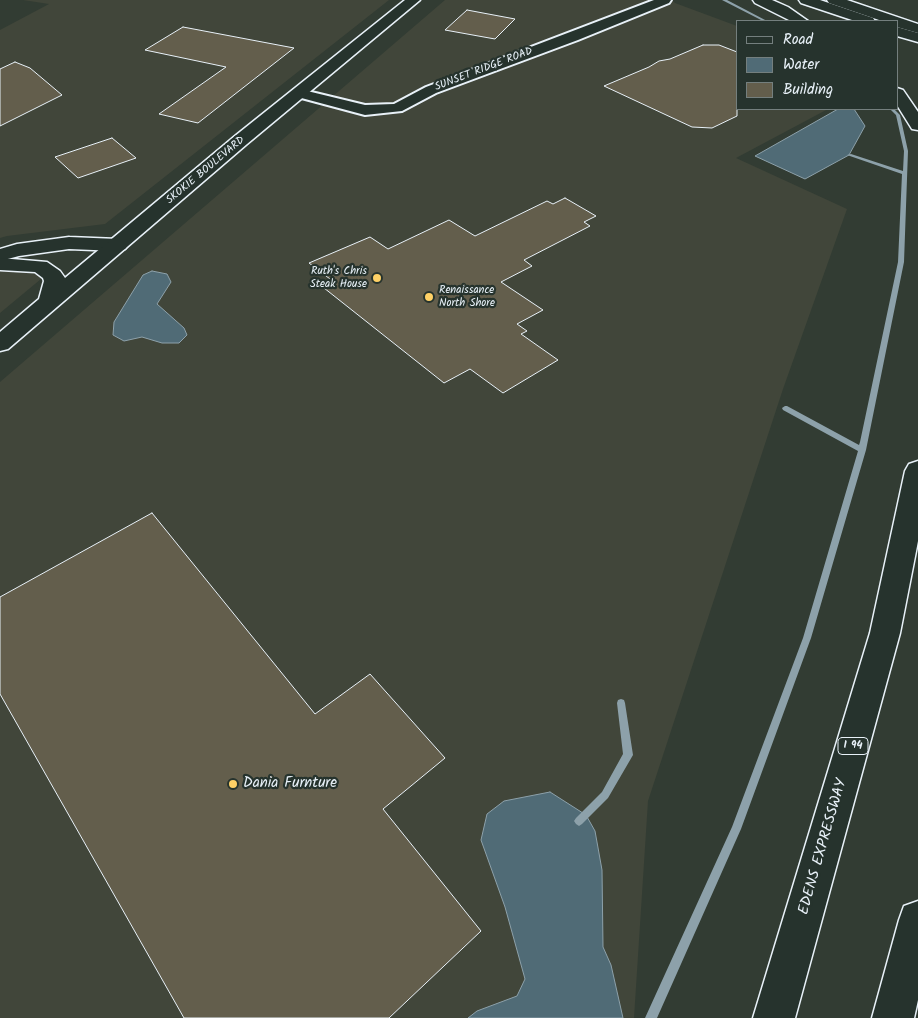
<!DOCTYPE html>
<style>
body{margin:0}
#map{position:relative;width:918px;height:1018px;overflow:hidden;background:#323c33;font-family:Kalam,sans-serif}
canvas{display:block}
.legend{position:absolute;left:736px;top:20px;width:162px;height:90px;box-sizing:border-box;background:#26332d;border:1px solid #747f7e;margin:0;padding:6px 9px;list-style:none;font-size:15px;color:#e8f1f8}
.legend li{display:flex;align-items:center;gap:10px;height:25px}
.legend b{width:25px;border:1px solid #747f7e}
</style>
<div id="map">
<canvas width="918" height="1018"></canvas>
<ul class="legend">
<li><b style="height:6px;background:#26332d"></b>Road</li>
<li><b style="height:14px;background:#506b76"></b>Water</li>
<li><b style="height:14px;background:#635e4c"></b>Building</li>
</ul>
</div>
<script>
const g = document.querySelector('canvas').getContext('2d');
g.lineJoin = 'round';
function fillPath(path, color) { g.fillStyle = color; g.fill(path, 'evenodd'); }
const toPath = rows => new Path2D(rows.map(r => 'M' + r).join(''));
function strokePath(path, color, width, dash) { g.strokeStyle = color; g.lineWidth = width; g.lineCap = dash ? 'butt' : 'round'; g.setLineDash(dash || []); g.stroke(path); }
function label(font, color, halo, rows, align = 'center') {
  g.font = font + ' Kalam,sans-serif'; g.lineWidth = 4.5; g.setLineDash([]); g.textBaseline = 'middle'; g.strokeStyle = halo; g.fillStyle = color; for (const [text, x, y, turn = 0] of rows) {
    g.save(); g.translate(x, y); g.rotate((+turn || 0) * Math.PI / 180); g.textAlign = isNaN(turn) ? turn : align; if (halo) g.strokeText(text, 0, 0); g.fillText(text, 0, 0); g.restore();
  }
}
fillPath(toPath([
 [23,0,389,0,105,224,7,236,0,238,0,30,49,4],
 [445,0,672,0,675,3,737,26,737,109,828,109,736,158,847,209,783,389,648,801,634,1018,0,1018,0,382],
 [0,269,47,274,0,313]
]), '#41463a');
const water = toPath([
 [838,109,854,109,865,126,849,155,805,179,755,156,838,109],
 [152,271,167,274,171,282,157,304,184,328,187,335,179,343,162,343,142,337,124,341,113,335,114,322,143,275,152,271],
 [550,792,586,815,595,831,602,870,603,947,611,965,623,1018,468,1018,477,1011,517,996,525,979,505,907,481,840,487,814,504,801,550,792]
]);
fillPath(water, '#506b76');
strokePath(water, '#8da1aa', 1);
fillPath(toPath([
 [722,0,727,0,767,21,763,21,722,0],
 [890,109,894,109,900,115,908,151,904,262,866,450,811,638,741,829,657,1018,645,1018,732,827,803,638,858,451,783,410,782,408,785,406,787,406,859,445,860,442,898,262,902,174,847,155,851,154,903,171,904,151,896,115,890,109],
 [621,699,624,700,625,703,633,755,608,798,582,824,579,826,576,824,574,821,576,818,602,792,623,754,617,703,618,700,621,699]
]), '#8da1aa');
const building = toPath([
 [467,10,515,19,495,39,445,30,467,10],
 [183,27,294,48,198,123,159,114,226,67,145,50,183,27],
 [703,45,719,45,737,52,737,116,712,128,692,127,604,86,649,67,659,61,670,59,703,45],
 [15,62,30,68,62,95,0,126,0,69,15,62],
 [112,138,136,158,78,178,55,157,112,138],
 [565,198,596,216,584,222,590,226,524,260,532,266,501,282,543,310,517,324,527,331,521,334,558,360,503,393,470,369,444,383,319,284,330,279,309,263,370,237,388,249,449,220,475,236,547,201,553,204,565,198],
 [152,513,315,714,370,674,445,758,383,809,481,931,389,1018,184,1018,0,694,0,597,152,513]
]);
fillPath(building, '#635e4c');
strokePath(building, '#e8f1f8', 1);
const minor = toPath([
 [654,0,671,0,669,3,578,40,436,93,402,111,365,115,294,96,292,93,294,90,299,89,365,105,394,104,426,87,654,0]
]);
const tertiary = toPath([
 [69,237,118,239,125,241,128,245,125,249,118,251,69,249,19,256,0,261,0,249,17,244,69,237]
]);
const secondary = toPath([
 [405,0,420,0,247,144,8,349,0,351,0,332,39,299,44,281,43,278,35,272,0,270,0,258,47,262,60,271,65,278,235,136,405,0],
 [799,0,820,0,873,18,875,21,855,21,801,3,799,0],
 [897,27,918,33,918,42,897,36,897,27]
]);
const primary = toPath([
 [827,0,847,0,918,24,918,33,897,27,897,21,882,21,829,3,827,0]
]);
const motorway = toPath([
 [753,0,772,0,788,7,808,21,791,21,755,3,753,0],
 [897,88,903,90,918,112,918,130,912,129,897,105,897,88],
 [918,461,918,541,900,633,795,1018,753,1018,870,633,905,471,909,464,918,461],
 [918,901,918,1000,914,1018,872,1018,899,920,904,906,918,901]
]);
strokePath(minor, '#e8f1f8', 4);
strokePath(tertiary, '#e8f1f8', 3);
strokePath(secondary, '#e8f1f8', 3);
strokePath(primary, '#e8f1f8', 3);
strokePath(motorway, '#e8f1f8', 3);
fillPath(minor, '#26332d');
fillPath(tertiary, '#26332d');
fillPath(secondary, '#26332d');
fillPath(primary, '#26332d');
fillPath(motorway, '#26332d');
for (const [x, y, r, color] of [
 [377,278,5,"#ffd166"],
 [429,297,5,"#ffd166"],
 [233,784,5,"#ffd166"]
]) { const dot = new Path2D(); dot.arc(x, y, r, 0, 2 * Math.PI); g.fillStyle = color; g.fill(dot); strokePath(dot, '#26332d', 2); }
label('11px', '#e8f1f8', '#26332d', [
 ["SUNSET RIDGE ROAD",484,70,-21],
 ["SKOKIE BOULEVARD",206,171,-40]
]);
label('11px', '#e8f1f8', '#26332d', [
 ["Ruth's Chris",367,272],
 ["Steak House",367,285],
 ["Renaissance",439,291,"left"],
 ["North Shore",439,304,"left"]
], 'right');
for (const [x, y, w] of [
 [853,746,30]
]) { const box = new Path2D(); box.roundRect(x - w / 2, y - 8.5, w, 17, 4); g.fillStyle = '#26332d'; g.fill(box); strokePath(box, '#e8f1f8', 1); }
label('bold 11px', '#e8f1f8', null, [
 ["I 94",853,746]
]);
label('15px', '#e8f1f8', '#26332d', [
 ["Dania Furnture",243,784]
], 'left');
label('15px', '#e8f1f8', '#26332d', [
 ["EDENS EXPRESSWAY",824,847,-74]
]);
</script>
